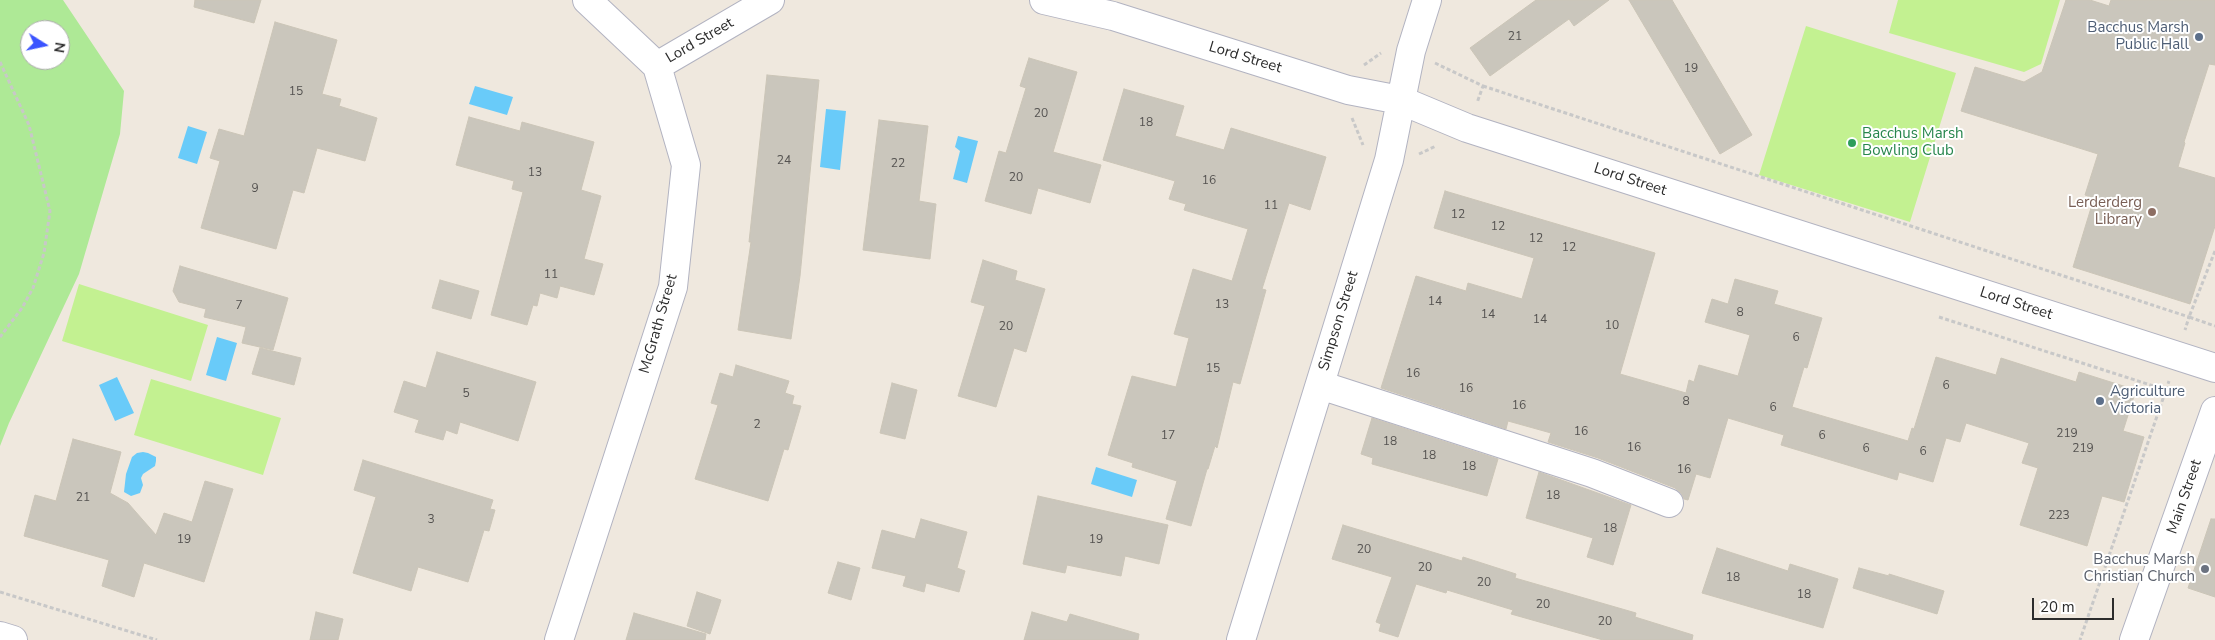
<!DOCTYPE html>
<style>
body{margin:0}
#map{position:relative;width:2215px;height:640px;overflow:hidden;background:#efe8de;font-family:"Nunito Sans",sans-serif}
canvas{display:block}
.north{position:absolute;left:20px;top:20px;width:50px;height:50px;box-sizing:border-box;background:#fff;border:1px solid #ababab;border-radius:50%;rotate:100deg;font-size:14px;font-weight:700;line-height:20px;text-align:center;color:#2c2c2c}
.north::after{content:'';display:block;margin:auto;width:18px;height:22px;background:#3b54ff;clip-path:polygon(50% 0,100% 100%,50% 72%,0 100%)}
.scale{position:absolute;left:2032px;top:598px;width:82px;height:22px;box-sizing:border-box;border:2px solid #2c2c2c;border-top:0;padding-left:6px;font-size:15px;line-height:18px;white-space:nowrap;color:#2c2c2c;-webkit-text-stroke:4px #fff;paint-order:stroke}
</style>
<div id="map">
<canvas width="2215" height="640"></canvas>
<div class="north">N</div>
<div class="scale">20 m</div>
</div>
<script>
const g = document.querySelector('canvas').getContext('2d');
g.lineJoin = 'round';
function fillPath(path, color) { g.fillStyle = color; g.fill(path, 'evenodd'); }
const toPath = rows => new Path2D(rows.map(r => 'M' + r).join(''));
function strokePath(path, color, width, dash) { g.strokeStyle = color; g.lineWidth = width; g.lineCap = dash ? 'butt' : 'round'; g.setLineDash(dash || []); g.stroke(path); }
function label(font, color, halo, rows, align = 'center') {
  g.font = font + ' "Nunito Sans",sans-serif'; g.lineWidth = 4; g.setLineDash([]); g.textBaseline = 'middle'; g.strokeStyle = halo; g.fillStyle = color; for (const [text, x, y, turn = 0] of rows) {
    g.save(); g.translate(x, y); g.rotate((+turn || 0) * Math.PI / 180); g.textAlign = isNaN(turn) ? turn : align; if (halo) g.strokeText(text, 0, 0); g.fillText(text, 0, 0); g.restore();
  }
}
fillPath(toPath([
 [0,0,63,0,124,91,120,134,79,274,9,423,0,446],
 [30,30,60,30,60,60,30,60]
]), '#aee996');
fillPath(toPath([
 [1898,0,2060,0,2041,64,2024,72,1889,33],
 [1806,26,1956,73,1910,222,1759,175],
 [79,284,208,325,191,381,62,341],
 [151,379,281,418,263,475,134,435]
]), '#c3f191');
fillPath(toPath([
 [475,86,513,97,507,115,469,104],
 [826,109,846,111,840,170,820,167],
 [188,126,207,132,197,164,178,158],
 [958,136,978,141,967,183,953,179,960,151,955,147],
 [217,337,237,343,226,381,206,375],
 [117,377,134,413,115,421,99,385],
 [143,452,148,453,156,457,156,461,155,466,143,474,141,478,143,485,140,493,131,496,124,492,126,474,132,457,137,453],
 [1096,467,1137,480,1132,497,1091,484]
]), '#69cbf9');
const building = toPath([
 [195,0,261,0,254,23,194,7,195,0],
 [1536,0,1609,0,1574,26,1569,19,1490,76,1470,48,1536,0],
 [1629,0,1672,0,1752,135,1720,154,1629,0],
 [2066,0,2090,0,2109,6,2111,0,2215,0,2215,65,2209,64,2184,142,2185,143,2178,167,2215,178,2215,226,2190,304,2073,267,2094,198,2085,195,2098,154,1961,111,1975,67,2024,82,2042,72,2066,0],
 [275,22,337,40,322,94,341,99,339,106,377,118,365,161,317,148,304,193,293,190,276,249,201,228,220,161,210,158,219,129,244,136,275,22],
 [1029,58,1077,72,1053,152,1101,165,1090,203,1038,188,1031,214,985,201,999,151,1006,153,1026,88,1020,86,1029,58],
 [767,75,819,80,800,276,791,339,738,330,751,242,749,242,767,75],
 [1124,89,1184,106,1175,136,1224,150,1231,128,1326,157,1310,210,1289,203,1262,289,1266,290,1240,384,1233,382,1217,448,1215,446,1208,469,1207,469,1191,526,1166,519,1177,481,1132,467,1133,463,1108,455,1132,376,1176,387,1189,338,1174,334,1193,269,1232,281,1248,229,1184,210,1186,204,1169,199,1175,181,1103,160,1124,89],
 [469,117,520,131,522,122,594,142,581,190,601,196,584,259,603,264,594,295,560,286,557,298,540,293,537,306,533,305,527,325,491,315,523,192,512,189,514,181,456,165,469,117],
 [879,120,928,126,919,201,936,204,930,259,863,250,879,120],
 [1445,191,1655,253,1620,374,1686,393,1689,380,1694,382,1699,365,1738,376,1750,335,1705,322,1712,299,1728,304,1735,279,1778,291,1774,304,1822,318,1807,368,1804,367,1792,407,1908,441,1912,428,1914,429,1936,357,1996,375,2001,358,2076,382,2079,372,2136,390,2123,431,2144,437,2124,502,2102,496,2087,546,2020,525,2038,468,2022,463,2029,443,1966,423,1960,442,1946,438,1933,482,1899,472,1897,480,1781,445,1784,435,1728,418,1710,478,1696,474,1688,500,1684,499,1681,493,1675,488,1598,458,1548,442,1551,433,1508,421,1506,429,1381,388,1416,276,1466,291,1468,283,1522,299,1534,258,1434,228,1445,191],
 [983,260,1017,271,1015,280,1045,289,1026,352,1014,348,996,407,958,396,985,306,971,302,983,260],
 [180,266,288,298,273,350,242,343,246,327,204,317,206,309,179,302,173,291,180,266],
 [440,280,479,291,471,319,432,308,440,280],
 [260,348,301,358,294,385,252,374,260,348],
 [437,352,536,382,518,441,460,422,457,434,446,430,443,440,415,432,419,420,394,412,404,381,426,388,437,352],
 [736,365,789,381,785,393,794,396,792,404,801,406,788,450,784,449,768,501,695,479,718,405,711,403,720,373,733,377,736,365],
 [892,383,917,390,905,439,880,433,892,383],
 [1372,418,1498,459,1487,496,1372,464,1373,458,1361,454,1372,418],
 [73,439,121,452,110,493,128,503,156,535,164,513,192,522,205,481,233,489,204,582,144,563,134,597,102,586,109,560,24,536,35,495,56,501,73,439],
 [363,460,493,500,490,509,495,510,489,531,484,530,468,582,418,567,411,591,353,573,376,497,354,490,363,460],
 [1539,472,1631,505,1613,565,1587,557,1593,538,1526,518,1539,472],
 [1038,496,1168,525,1159,564,1125,556,1121,576,1067,565,1065,573,1023,564,1038,496],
 [921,519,967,532,957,568,965,571,959,592,926,583,924,592,903,586,906,576,872,568,882,530,915,539,921,519],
 [2211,519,2215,519,2215,597,2188,588,2211,519],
 [1343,525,1462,561,1463,557,1516,574,1515,578,1636,613,1635,617,1693,635,1692,640,1603,640,1511,614,1513,610,1447,590,1446,593,1416,584,1398,637,1379,631,1381,624,1376,622,1392,577,1332,559,1343,525],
 [1717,548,1788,571,1790,564,1838,579,1823,628,1702,593,1717,548],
 [838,562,860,568,851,600,828,593,838,562],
 [1859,568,1889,576,1889,574,1944,591,1937,614,1853,588,1859,568],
 [697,592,721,600,710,634,687,626,697,592],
 [316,612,343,619,338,640,310,640,316,612],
 [1032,612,1067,622,1070,614,1139,634,1138,640,1024,640,1032,612],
 [634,613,706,634,705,640,626,640,634,613]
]);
fillPath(building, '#cac6bc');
strokePath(building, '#cbc5b7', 1);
const street = toPath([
 [1044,0,1113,16,1348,90,1400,100,1467,128,2215,368],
 [657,66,770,0],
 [1320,385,1592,473,1669,503],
 [0,636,13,640],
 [559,640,673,287,686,165,657,66,587,0],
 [1241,640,1389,160,1411,51,1427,0]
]);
const secondary = toPath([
 [2134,640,2215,411]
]);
strokePath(street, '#b2b3c1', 30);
strokePath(secondary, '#b2b3c1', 30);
strokePath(toPath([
 [0,62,29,125,50,211,44,253,33,288,22,308,0,337],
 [1435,63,1483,86,1477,103],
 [1364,65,1381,53],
 [1483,86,2189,317,2185,330],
 [1352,118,1363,145],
 [1419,154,1436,146],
 [2215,251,2189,317,2215,326],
 [1939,317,2166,390,2080,640],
 [2166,390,2169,381],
 [0,592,157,640]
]), '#c8c8c8', 3, [4, 2.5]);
strokePath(street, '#fff', 28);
strokePath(secondary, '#fff', 28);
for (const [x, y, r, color] of [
 [2199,37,5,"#5c6f8a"],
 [1852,143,5,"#2e9e5b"],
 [2152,212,5,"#8d6e63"],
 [2100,401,5,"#5c6f8a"],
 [2205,569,5,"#6b7280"]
]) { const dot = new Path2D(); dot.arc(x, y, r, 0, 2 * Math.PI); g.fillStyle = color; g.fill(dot); strokePath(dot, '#fff', 2); }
label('12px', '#545250', null, [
 ["21",1515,37],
 ["19",1691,69],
 ["15",296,92],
 ["20",1041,114],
 ["18",1146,123],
 ["24",784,161],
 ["22",898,164],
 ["13",535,173],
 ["20",1016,178],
 ["16",1209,181],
 ["9",255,189],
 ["11",1271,206],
 ["12",1458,215],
 ["12",1498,227],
 ["12",1536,239],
 ["12",1569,248],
 ["11",551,275],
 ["14",1435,302],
 ["13",1222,305],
 ["7",239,306],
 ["8",1740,313],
 ["14",1488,315],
 ["14",1540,320],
 ["10",1612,326],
 ["20",1006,327],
 ["6",1796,338],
 ["15",1213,369],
 ["16",1413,374],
 ["6",1946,386],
 ["16",1466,389],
 ["5",466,394],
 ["8",1686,402],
 ["16",1519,406],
 ["6",1773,408],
 ["2",757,425],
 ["16",1581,432],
 ["219",2067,434],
 ["17",1168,436],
 ["6",1822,436],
 ["18",1390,442],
 ["16",1634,448],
 ["6",1866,449],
 ["219",2083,449],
 ["6",1923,452],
 ["18",1429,456],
 ["18",1469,467],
 ["16",1684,470],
 ["18",1553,496],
 ["21",83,498],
 ["223",2059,516],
 ["3",431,520],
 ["18",1610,529],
 ["19",184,540],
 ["19",1096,540],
 ["20",1364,550],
 ["20",1425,568],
 ["18",1733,578],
 ["20",1484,583],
 ["18",1804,595],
 ["20",1543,605],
 ["20",1605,622]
]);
label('15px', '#4e5e75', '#fff', [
 ["Bacchus Marsh",2189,28],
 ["Public Hall",2189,45],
 ["Agriculture",2110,392,"left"],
 ["Victoria",2110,409,"left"]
], 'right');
label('15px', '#2c2c2c', '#fff', [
 ["Lord Street",700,41,-30],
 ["Lord Street",1245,58,17],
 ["Lord Street",1630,180,18],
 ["Lord Street",2016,304,18],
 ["Simpson Street",1339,321,-73],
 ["McGrath Street",659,324,-74],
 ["Main Street",2185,497,-71]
]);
label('15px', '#27864d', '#fff', [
 ["Bacchus Marsh",1862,134],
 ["Bowling Club",1862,151]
], 'left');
label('15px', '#785e54', '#fff', [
 ["Lerderderg",2142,203],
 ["Library",2142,220]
], 'right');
label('15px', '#5b616d', '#fff', [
 ["Bacchus Marsh",2195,560],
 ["Christian Church",2195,577]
], 'right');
</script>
